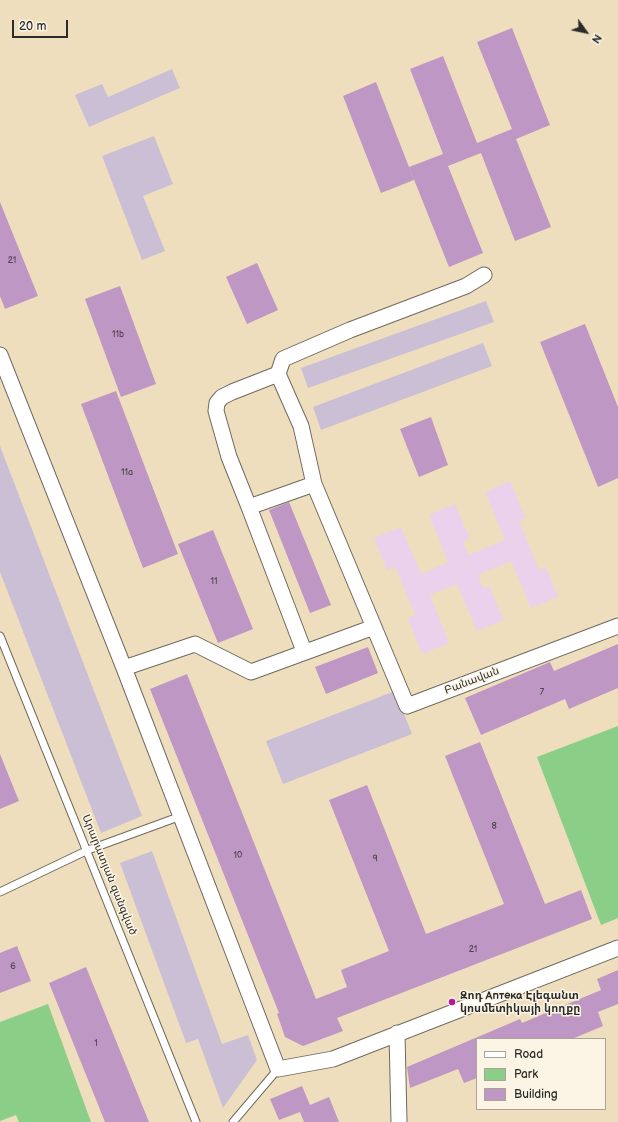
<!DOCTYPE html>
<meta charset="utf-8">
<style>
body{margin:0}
#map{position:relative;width:618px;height:1122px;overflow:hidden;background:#eedebd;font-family:"Balsamiq Sans",sans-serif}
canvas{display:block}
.legend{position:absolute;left:476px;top:1038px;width:130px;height:72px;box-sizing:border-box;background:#fcf5e5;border:1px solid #a8a49b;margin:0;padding:5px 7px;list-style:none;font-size:12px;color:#2b2b2b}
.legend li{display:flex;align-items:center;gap:8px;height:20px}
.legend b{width:20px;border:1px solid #a8a49b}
.north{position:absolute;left:566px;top:12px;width:40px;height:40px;-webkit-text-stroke:3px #fcf5e5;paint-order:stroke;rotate:123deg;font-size:11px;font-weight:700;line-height:16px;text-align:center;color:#2b2b2b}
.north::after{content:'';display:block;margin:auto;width:14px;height:18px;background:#2b2b2b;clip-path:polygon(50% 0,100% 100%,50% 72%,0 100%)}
.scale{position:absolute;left:12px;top:20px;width:56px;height:18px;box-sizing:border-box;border:2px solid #2b2b2b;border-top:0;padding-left:5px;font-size:12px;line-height:14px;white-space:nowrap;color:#2b2b2b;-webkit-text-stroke:3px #fcf5e5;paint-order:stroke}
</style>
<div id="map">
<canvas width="618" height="1122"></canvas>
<ul class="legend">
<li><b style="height:5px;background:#fff"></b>Road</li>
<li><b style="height:11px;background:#8bce87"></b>Park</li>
<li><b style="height:11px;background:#bf97c4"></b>Building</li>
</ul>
<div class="north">N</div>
<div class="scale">20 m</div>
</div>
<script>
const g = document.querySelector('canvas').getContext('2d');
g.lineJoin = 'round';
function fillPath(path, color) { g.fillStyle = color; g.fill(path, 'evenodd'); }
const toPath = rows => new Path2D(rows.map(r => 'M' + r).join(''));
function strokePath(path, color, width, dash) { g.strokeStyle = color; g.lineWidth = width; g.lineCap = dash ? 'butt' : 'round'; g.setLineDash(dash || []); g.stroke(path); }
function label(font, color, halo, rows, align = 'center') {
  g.font = font + ' "Balsamiq Sans","Noto Sans Armenian",sans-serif'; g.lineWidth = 3; g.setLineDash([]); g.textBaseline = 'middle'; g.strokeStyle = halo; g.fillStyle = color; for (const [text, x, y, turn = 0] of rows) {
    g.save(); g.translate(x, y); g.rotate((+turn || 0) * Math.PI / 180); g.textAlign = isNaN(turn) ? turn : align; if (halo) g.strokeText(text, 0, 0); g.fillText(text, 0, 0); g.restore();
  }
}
fillPath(toPath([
 [510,481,525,517,519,521,539,570,546,567,558,597,531,608,511,561,478,575,483,588,489,586,504,620,477,631,457,584,430,595,449,643,422,654,408,618,415,615,395,567,387,570,374,538,401,527,421,574,448,562,429,515,455,504,470,539,463,542,469,555,505,540,485,492]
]), '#ebd1eb');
fillPath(toPath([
 [172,69,180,88,89,127,75,95,102,84,108,97],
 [154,136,173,184,143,196,165,251,142,260,102,156],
 [486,301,494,322,308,388,301,368],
 [483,343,492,366,321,430,313,407],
 [0,446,142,816,101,833,0,572],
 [395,691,412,734,283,784,266,741],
 [152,851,222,1044,248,1035,257,1060,223,1108,198,1039,186,1043,120,863]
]), '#cbbfd5');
fillPath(toPath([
 [618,726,618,918,601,925,537,757],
 [48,1004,91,1122,19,1122,16,1115,0,1121,0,1022]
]), '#8bce87');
fillPath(toPath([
 [512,28,550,125,516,139,551,227,515,241,481,153,448,166,483,253,449,267,409,167,443,154,410,69,443,56,477,143,512,129,477,42],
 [376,82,414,180,381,193,343,96],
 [0,202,38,296,5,309,0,296],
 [257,263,278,310,247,324,226,277],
 [120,286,156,384,121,397,85,299],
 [585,324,618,407,618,478,598,487,540,342],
 [116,391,178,554,143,568,81,404],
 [431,417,448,465,419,477,400,429],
 [289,502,331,605,310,613,269,510],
 [213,530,253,629,218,643,178,544],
 [618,644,618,688,569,709,565,699,481,735,465,698,550,662,554,671],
 [368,647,378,673,326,694,315,667],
 [187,674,316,999,347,987,341,970,389,951,329,800,367,785,426,934,504,904,445,756,480,742,545,904,581,890,592,919,337,1018,343,1031,303,1046,285,1037,277,1014,279,1013,150,689],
 [0,754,19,801,0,809],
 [17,946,31,981,0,993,0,953],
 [86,967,149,1122,105,1122,49,983],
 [618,970,618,1004,598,1012,603,1026,572,1039,477,1039,477,1078,464,1083,458,1069,410,1088,407,1067,520,1019,522,1023,601,990,597,979],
 [302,1086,310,1105,329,1097,339,1122,304,1122,300,1112,279,1120,270,1099]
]), '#bf97c4');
const service = toPath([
 [0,636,196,1122],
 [0,892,88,850,181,816],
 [233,1122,278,1069]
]);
const minor = toPath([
 [0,355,124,668,278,1069,333,1059,618,948],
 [314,484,301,426,278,374,283,359,350,330,466,286,484,275],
 [249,507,229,457,216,411,217,403,222,397,232,392,278,374],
 [304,651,249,507,314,484,407,706,618,626],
 [124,668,195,644,251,672,374,627],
 [397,1033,399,1122]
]);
strokePath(service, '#6f6a5e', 9);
strokePath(minor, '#6f6a5e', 17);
strokePath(service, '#fff', 7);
strokePath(minor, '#fff', 15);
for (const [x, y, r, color] of [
 [452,1002,4,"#b5179e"]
]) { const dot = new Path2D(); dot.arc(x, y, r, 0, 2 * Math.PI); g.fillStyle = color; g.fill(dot); strokePath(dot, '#fcf5e5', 1.5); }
label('9px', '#504651', null, [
 ["21",12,261],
 ["11b",118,335],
 ["11a",127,473],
 ["11",214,582],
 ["7",542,693],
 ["8",494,827],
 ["10",238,856],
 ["9",375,859],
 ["21",473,950],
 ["6",13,967],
 ["1",96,1044]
]);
label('11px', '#2b2b2b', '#fcf5e5', [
 ["Բանավան",472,681,-21],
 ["Արարատյան զանգված",109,875,68]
]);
label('bold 11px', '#2b2b2b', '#fcf5e5', [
 ["Զոդ Аптека Էլեգանտ",460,996],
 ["կոսմետիկայի կողքը",460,1009]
], 'left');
</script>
